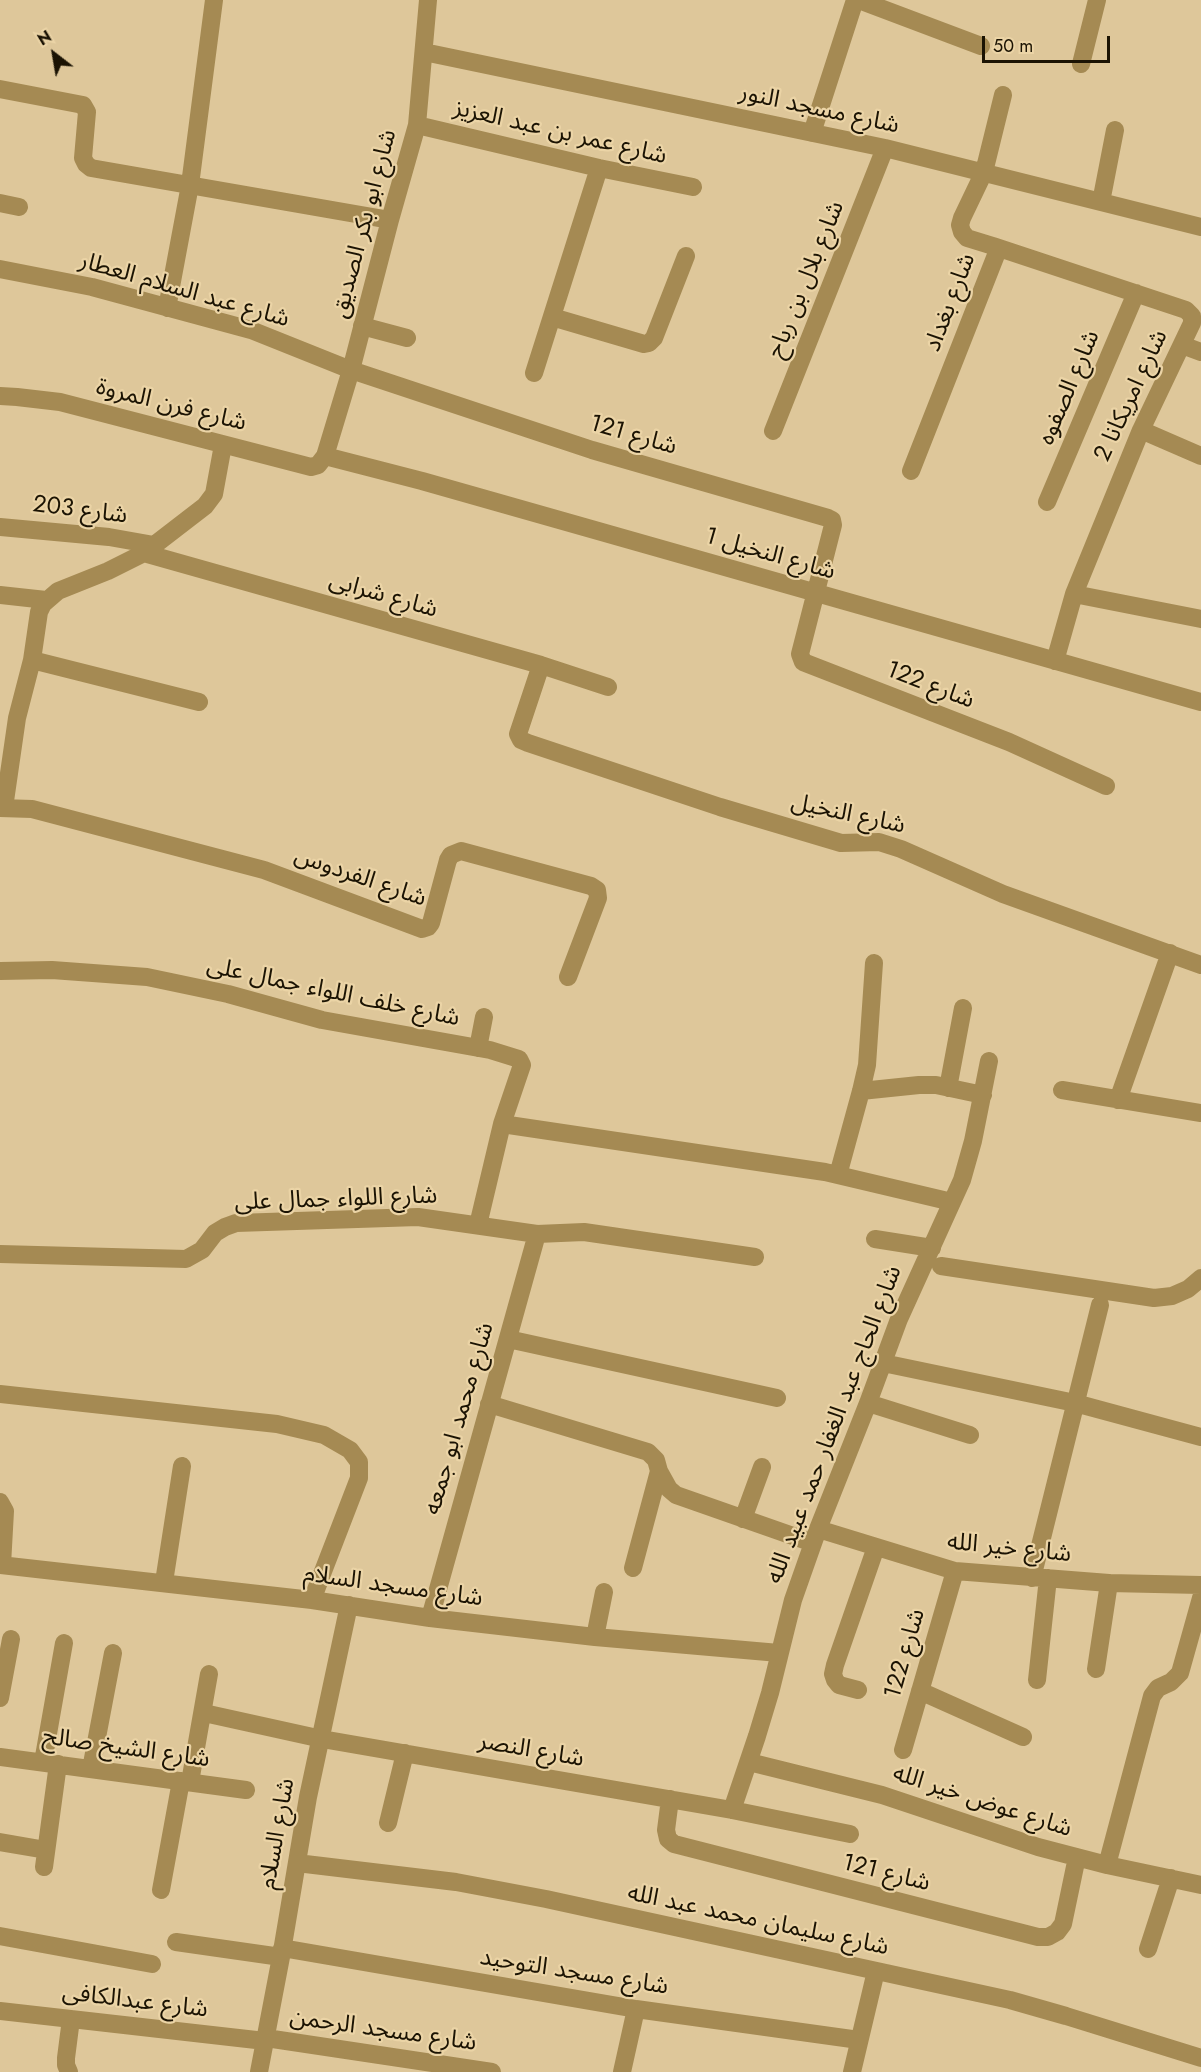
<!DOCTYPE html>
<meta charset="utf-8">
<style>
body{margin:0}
#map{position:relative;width:1201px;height:2072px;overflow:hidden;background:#dec79a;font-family:Jost,sans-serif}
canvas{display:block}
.north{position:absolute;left:24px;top:24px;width:60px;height:60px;-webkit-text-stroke:4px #ebd4a6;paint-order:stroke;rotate:329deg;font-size:16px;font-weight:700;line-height:24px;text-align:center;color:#1b1303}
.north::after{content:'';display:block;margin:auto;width:21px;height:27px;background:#1b1303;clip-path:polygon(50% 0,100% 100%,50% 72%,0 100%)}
.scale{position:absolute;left:982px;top:36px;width:128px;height:27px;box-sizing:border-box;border:3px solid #1b1303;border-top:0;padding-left:8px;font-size:18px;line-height:21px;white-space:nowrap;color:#1b1303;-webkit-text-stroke:4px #ebd4a6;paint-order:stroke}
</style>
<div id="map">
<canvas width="1201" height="2072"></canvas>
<div class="north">N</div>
<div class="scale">50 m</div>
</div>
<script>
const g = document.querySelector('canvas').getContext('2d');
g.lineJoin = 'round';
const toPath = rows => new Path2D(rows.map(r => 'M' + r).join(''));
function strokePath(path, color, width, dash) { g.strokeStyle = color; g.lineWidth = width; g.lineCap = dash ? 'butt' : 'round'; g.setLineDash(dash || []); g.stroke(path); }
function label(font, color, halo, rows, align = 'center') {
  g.font = font + ' Jost,"Noto Sans Arabic",sans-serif'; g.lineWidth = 4.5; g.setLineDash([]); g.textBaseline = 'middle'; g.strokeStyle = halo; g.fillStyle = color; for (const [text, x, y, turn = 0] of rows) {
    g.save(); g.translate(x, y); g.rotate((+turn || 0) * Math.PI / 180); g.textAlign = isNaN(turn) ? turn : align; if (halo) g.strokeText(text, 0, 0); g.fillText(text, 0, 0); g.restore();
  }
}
strokePath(toPath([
 [859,0,981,46],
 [424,52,885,148,1201,227],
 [1081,64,1097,0],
 [0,89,83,105,87,112,83,158,86,164,91,168,390,220],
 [417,125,599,168,693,187],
 [812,133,855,0],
 [1101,202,1115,130],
 [0,203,19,207],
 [993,246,1186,310,1192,316,1192,323,1141,430,1074,594,1055,661],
 [0,269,92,287,251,330,351,370,592,450,828,518,832,520,833,525,800,654,803,662,1009,742,1106,786],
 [167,308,190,185,214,0],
 [552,317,644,344,649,343,654,338,686,256],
 [362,326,407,338],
 [1182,345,1201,352],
 [534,373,599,168],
 [0,396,17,397,60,402,311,467,318,465,325,456,351,370,390,220,417,125,428,0],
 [1141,430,1201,456],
 [773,431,885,148],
 [325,456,422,481,1201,702],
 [911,471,996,255,996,250,993,246,967,238,962,232,960,225,962,218,984,172,1003,95],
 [1047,502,1136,293],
 [0,527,109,537,154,545],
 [144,553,541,665,608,687],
 [1074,594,1201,619],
 [0,595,46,600],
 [32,660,199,702],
 [541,665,518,734,521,740,528,743,720,807,841,843,879,842,901,849,1003,894,1201,965],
 [0,808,32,809,264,870,422,929,428,927,431,923,448,860,451,855,461,851,591,886,597,890,598,898,568,977],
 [4,808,17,718,32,660,39,612,43,604,58,591,108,571,144,553,205,506,214,494,223,445],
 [0,971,52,970,147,977,228,994,322,1020,490,1050,519,1059,522,1065,502,1124,478,1225],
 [478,1048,484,1017],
 [948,1088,963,1008],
 [1062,1090,1201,1113],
 [861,1091,919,1085,936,1085,983,1095],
 [1118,1100,1170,953],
 [502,1124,825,1172,952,1202],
 [838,1175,861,1091,867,1065,874,963],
 [875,1239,932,1248],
 [0,1254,186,1259,202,1250,215,1233,225,1227,236,1223,418,1217,537,1234,584,1232,755,1257],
 [941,1266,1154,1298,1172,1296,1188,1289,1201,1278],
 [508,1339,777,1398],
 [883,1363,1075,1403,1201,1437],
 [0,1394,277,1424,324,1435,350,1450,359,1462,359,1478,312,1600],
 [868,1403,970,1435],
 [489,1404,648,1452,656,1460,659,1471,669,1489,676,1495,813,1543],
 [0,1502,5,1511,2,1565],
 [743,1519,762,1467],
 [818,1529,955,1571,1109,1583,1201,1585],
 [0,1565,312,1600,430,1618,595,1637,779,1653],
 [633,1568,659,1471],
 [1032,1578,1100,1305],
 [164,1582,182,1466],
 [430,1618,537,1234],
 [595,1637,604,1592],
 [1096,1669,1109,1583],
 [1037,1680,1048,1578],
 [858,1690,839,1685,835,1680,833,1674,835,1665,876,1547],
 [920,1691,1023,1737],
 [0,1698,11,1639],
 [204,1713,322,1739,732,1810,850,1834],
 [903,1750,955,1571],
 [0,1757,246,1790],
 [43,1762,64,1643],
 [749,1762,882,1795,1038,1847,1107,1865,1201,1885],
 [91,1769,113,1653],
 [190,1782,209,1674],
 [670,1799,666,1830,668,1839,674,1844,1038,1937,1048,1937,1057,1932,1063,1924,1077,1857],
 [732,1810,757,1736,770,1693,793,1600,818,1529,868,1403,899,1319,962,1180,973,1141,989,1061],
 [388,1823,405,1753],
 [0,1842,46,1850],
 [297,1863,456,1882,546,1899,1010,2000,1066,2016,1201,2058],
 [1107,1865,1152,1696,1158,1688,1171,1682,1180,1673,1201,1598],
 [44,1867,58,1764],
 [161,1890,181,1781],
 [0,1936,152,1964],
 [176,1942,281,1957],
 [282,1948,636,2009,859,2040],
 [1148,1949,1171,1878],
 [0,2011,265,2041],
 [266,2038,492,2072],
 [69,2072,66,2065,66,2058,71,2019],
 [259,2072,281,1957,308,1797,349,1605],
 [622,2072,636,2009],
 [852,2072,876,1971]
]), '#a58a53', 18);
label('24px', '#1b1303', '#ebd4a6', [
 ["شارع مسجد النور",819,110,12],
 ["شارع عمر بن عبد العزيز",560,133,13],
 ["شارع ابو بكر الصديق",365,224,-75],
 ["شارع بلال بن رباح",807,280,-68],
 ["شارع عبد السلام العطار",184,291,16],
 ["شارع بغداد",951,303,-69],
 ["شارع الصفوه",1070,388,-67],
 ["شارع امريكانا 2",1132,396,-65],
 ["شارع فرن المروة",171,406,14],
 ["شارع 121",633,436,16],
 ["شارع 203",80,511,7],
 ["شارع النخيل 1",770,555,16],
 ["شارع شرابى",383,596,16],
 ["شارع 122",930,686,21],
 ["شارع النخيل",848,815,12],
 ["شارع الفردوس",360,878,19],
 ["شارع خلف اللواء جمال على",333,993,12],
 ["شارع اللواء جمال على",336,1200,-2],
 ["شارع محمد ابو جمعه",460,1419,-74],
 ["شارع الحاج عبد الغفار حمد عبيد الله",835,1425,-69],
 ["شارع خير الله",1009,1549,6],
 ["شارع مسجد السلام",393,1587,8],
 ["شارع 122",906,1654,-74],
 ["شارع الشيخ صالح",126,1749,8],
 ["شارع النصر",531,1751,10],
 ["شارع عوض خير الله",982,1802,18],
 ["شارع السلام",278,1834,-80],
 ["شارع 121",886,1874,14],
 ["شارع سليمان محمد عبد الله",758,1921,12],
 ["شارع مسجد التوحيد",574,1973,9],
 ["شارع عبدالكافى",135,2002,7],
 ["شارع مسجد الرحمن",383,2031,8]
]);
</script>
